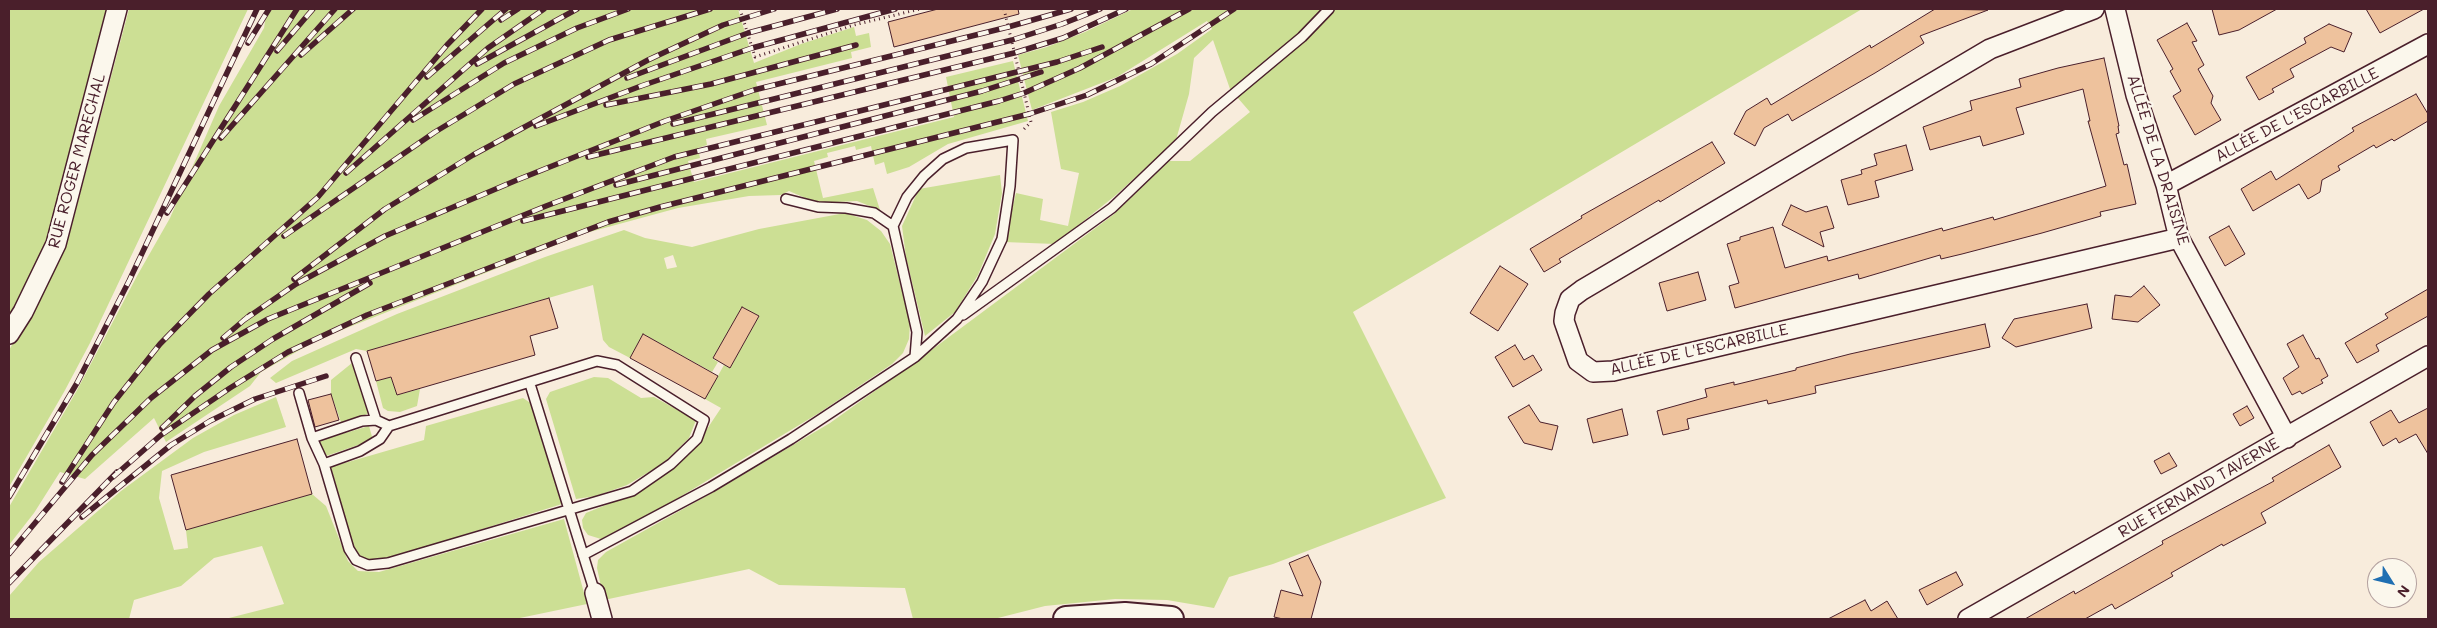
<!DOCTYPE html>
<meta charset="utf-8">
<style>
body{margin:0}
#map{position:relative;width:2437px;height:628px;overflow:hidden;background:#f8ecdc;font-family:Mali,sans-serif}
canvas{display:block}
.frame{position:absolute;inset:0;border:10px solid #4a1f2b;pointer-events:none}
.north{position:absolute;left:2367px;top:558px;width:50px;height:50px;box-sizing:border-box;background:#fbf7ec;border:1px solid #b4a19f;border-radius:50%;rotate:126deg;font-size:14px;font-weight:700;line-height:20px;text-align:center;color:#4a1f2b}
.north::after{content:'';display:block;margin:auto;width:18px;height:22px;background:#1f6fb2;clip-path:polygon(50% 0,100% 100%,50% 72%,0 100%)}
</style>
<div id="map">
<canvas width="2437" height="628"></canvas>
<div class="frame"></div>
<div class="north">N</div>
</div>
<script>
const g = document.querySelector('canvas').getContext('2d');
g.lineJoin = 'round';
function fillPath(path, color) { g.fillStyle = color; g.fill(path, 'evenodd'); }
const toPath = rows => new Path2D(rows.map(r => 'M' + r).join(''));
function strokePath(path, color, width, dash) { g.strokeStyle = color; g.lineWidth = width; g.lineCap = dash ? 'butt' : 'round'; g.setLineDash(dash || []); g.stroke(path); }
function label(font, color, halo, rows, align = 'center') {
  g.font = font + ' Mali,sans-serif'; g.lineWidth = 4.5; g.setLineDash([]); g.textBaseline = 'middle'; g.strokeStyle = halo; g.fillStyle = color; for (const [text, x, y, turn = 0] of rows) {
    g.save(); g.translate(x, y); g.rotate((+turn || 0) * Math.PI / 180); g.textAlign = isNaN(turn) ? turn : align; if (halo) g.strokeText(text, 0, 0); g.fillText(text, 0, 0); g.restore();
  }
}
fillPath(toPath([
 [9,9,111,9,44,253,9,321],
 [129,9,248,9,90,343,64,392,9,487,9,350,43,292,66,247],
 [267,9,738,9,754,63,801,44,854,27,856,36,869,33,871,47,851,52,852,58,756,82,767,125,706,139,707,145,698,148,700,158,688,161,694,182,954,117,946,77,1013,61,1028,121,948,144,909,167,887,174,884,162,875,165,871,146,856,150,855,146,827,153,828,157,814,161,823,198,873,188,880,210,857,201,817,203,789,191,781,195,749,196,678,208,586,233,319,339,261,372,250,386,166,442,154,418,85,479,60,472,34,513,9,545,9,507,76,392,137,276,170,218,219,106,264,28],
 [1133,9,1862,9,1353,312,1446,498,1273,564,1229,577,1214,608,1167,600,1115,599,1045,606,994,619,913,619,905,588,779,585,749,569,604,600,597,568,598,560,606,552,719,489,830,423,914,363,1113,215,1169,161,1190,161,1250,112,1230,89,1213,40,1194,58,1189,94,1176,140,1116,195,1055,244,1004,242,1016,193,1043,199,1040,220,1068,226,1079,173,1061,169,1051,112,1083,102,1120,86,1177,54,1212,29,1207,21,1117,77,1032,110,1018,55,1047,47,1085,32],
 [1000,175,1002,193,995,234,978,275,955,312,925,336,906,257,902,226,919,189],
 [845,213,867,220,881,231,890,244,910,323,909,339,903,353,892,364,819,413,655,512,601,539,588,535,583,528,582,520,586,513,633,494,703,435,721,408,705,399,724,365,730,368,759,316,742,307,713,359,718,362,712,372,643,334,630,358,609,347,603,340,593,285,367,351,356,349,276,383,270,378,292,361,397,314,545,257,624,230,645,238,692,247,759,229],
 [673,255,677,267,667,269,664,258],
 [352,363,369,413,342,425,331,394,331,380],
 [391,377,397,395,420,389,417,406,400,412,388,411,383,408,376,381],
 [594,377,608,378,641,398,654,397,696,420,689,438,664,463,627,485,596,496,576,499,546,399,550,392],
 [276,397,286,427,204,452,162,471,159,498,174,550,188,548,186,530,312,494,326,506,348,561,358,571,379,572,564,519,587,604,515,619,225,619,284,604,262,546,214,558,181,586,134,600,129,619,9,619,9,596,39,562,121,491,193,438,234,415],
 [523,398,532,404,562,504,387,559,369,562,360,557,352,545,331,467,424,440,426,426],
 [369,426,373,440,326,456,318,441]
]), '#ccdf94');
const building = toPath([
 [938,9,1018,9,1019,14,894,47,888,22,938,9],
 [1935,9,1988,10,1920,36,1924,43,1875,73,1792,121,1788,114,1764,128,1755,146,1734,134,1746,111,1767,98,1771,105,1870,45,1871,48,1935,9],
 [2212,9,2277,9,2239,30,2219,35,2212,9],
 [2366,9,2424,9,2380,33,2366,9],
 [2187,23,2197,41,2192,42,2204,65,2198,69,2213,96,2211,103,2221,120,2195,135,2173,96,2181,91,2170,71,2173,69,2157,40,2187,23],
 [2329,24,2352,33,2344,52,2331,47,2290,69,2294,77,2272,89,2274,92,2259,100,2246,77,2306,43,2304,38,2329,24],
 [2104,58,2119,126,2118,126,2119,133,2116,134,2124,165,2127,164,2136,204,2100,212,2101,216,2042,233,1962,254,1941,259,1940,255,1859,279,1858,274,1735,308,1729,286,1739,283,1727,244,1740,240,1740,237,1773,227,1785,268,1827,256,1828,261,1942,228,1943,231,1993,217,1994,220,2106,186,2088,121,2090,121,2083,89,2016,108,2024,134,1983,146,1980,136,1930,150,1923,127,1972,110,1970,101,2021,87,2019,79,2058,68,2104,58],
 [2416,94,2428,114,2428,121,2394,141,2392,139,2376,148,2374,145,2338,166,2340,170,2322,180,2320,192,2308,199,2299,184,2253,211,2241,189,2271,171,2276,180,2354,131,2352,128,2416,94],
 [1712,142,1725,163,1660,202,1659,200,1559,259,1561,262,1544,272,1530,249,1582,218,1581,216,1712,142],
 [1906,145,1913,170,1875,181,1879,197,1848,205,1841,180,1862,174,1861,170,1877,165,1874,154,1906,145],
 [1791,205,1806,212,1827,206,1834,228,1820,232,1824,247,1782,225,1791,205],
 [2229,226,2245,254,2225,266,2209,237,2229,226],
 [1500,266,1528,284,1498,331,1470,313,1500,266],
 [1698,272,1706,300,1667,311,1659,283,1698,272],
 [2144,286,2160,305,2138,322,2112,319,2115,295,2131,297,2144,286],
 [2428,289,2428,316,2376,345,2379,351,2357,363,2345,343,2388,318,2385,314,2428,289],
 [549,298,558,328,530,336,535,355,397,395,391,377,376,381,367,351,549,298],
 [2087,304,2092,328,2016,347,2002,338,2014,319,2087,304],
 [742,307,759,316,730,368,713,358,742,307],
 [1985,324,1990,347,1815,386,1816,393,1768,404,1767,400,1687,419,1689,429,1663,435,1657,411,1707,397,1705,389,1734,382,1734,385,1796,370,1796,368,1850,354,1985,324],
 [643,334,718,376,705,399,630,358,643,334],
 [2303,335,2316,359,2319,358,2328,376,2321,380,2323,383,2302,394,2300,391,2292,395,2283,378,2299,367,2287,344,2303,335],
 [1515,345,1524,360,1533,355,1542,370,1513,387,1495,357,1515,345],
 [331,394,339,420,315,427,308,400,331,394],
 [1529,405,1540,422,1558,426,1552,450,1524,443,1508,417,1529,405],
 [2247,406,2254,418,2240,426,2233,414,2247,406],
 [2428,408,2428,454,2416,434,2399,443,2396,438,2383,446,2370,422,2391,410,2399,423,2428,408],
 [1622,409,1628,435,1593,443,1587,419,1622,409],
 [297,439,312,494,186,530,171,475,297,439],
 [2329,445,2341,467,2261,513,2266,523,2223,546,2222,544,2171,573,2173,576,2115,609,2112,604,2085,619,2025,619,2074,591,2075,594,2163,544,2162,541,2274,481,2272,478,2329,445],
 [2169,453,2177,466,2161,474,2154,461,2169,453],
 [1308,555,1321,582,1311,619,1283,619,1274,617,1281,590,1303,596,1289,563,1308,555],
 [1956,572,1963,585,1927,605,1919,590,1956,572],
 [1865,600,1871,611,1887,601,1898,619,1828,619,1865,600]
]);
fillPath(building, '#eec29d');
strokePath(building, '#4a1f2b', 1);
const service = toPath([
 [786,199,818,207,846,208,874,213,893,226],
 [963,315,1112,208,1212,112,1302,37,1329,9],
 [356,358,376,420],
 [530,384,595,593],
 [299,393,312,438,324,464,349,549,356,560,368,565,388,563,632,491,671,464,697,439,704,420,617,365,597,361,389,426,380,439,360,451,324,464],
 [312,438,362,421,376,420,389,426],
 [583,555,711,487,791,439,915,357,957,319,982,282,1002,239,1010,186,1013,140,966,148,943,159,924,176,907,197,893,226,917,332,915,357]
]);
const minor = toPath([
 [2094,9,1990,49,1582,290,1570,299,1565,313,1564,321,1578,361,1593,372,1613,371,2179,238],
 [2115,9,2136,95,2166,185,2179,238,2287,438],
 [2166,185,2428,44],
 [9,334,23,312,56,244,117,9],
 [595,593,602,619],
 [1968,619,2428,356]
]);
const tertiary = toPath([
 [1066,619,1125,615,1171,619]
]);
strokePath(service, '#4a1f2b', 12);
strokePath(minor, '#4a1f2b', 22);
strokePath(tertiary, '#4a1f2b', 28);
strokePath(toPath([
 [740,9,755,57,854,25,920,9],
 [1004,9,1031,122,1022,131]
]), '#4a1f2b', 3, [1, 4]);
strokePath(service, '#fbf7ec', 9);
strokePath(minor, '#fbf7ec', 19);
strokePath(tertiary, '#fbf7ec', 24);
const rail = toPath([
 [501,20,518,9],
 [248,43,269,9],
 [277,51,313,9],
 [301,55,353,9],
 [477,64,577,9],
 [427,77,506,9],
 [627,78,748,33,837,9],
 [606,105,711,84,856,45],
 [413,120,504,63,577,28,628,9],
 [673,124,1012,40,1062,24,1100,9],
 [536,126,641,86,752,48,895,9],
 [221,138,335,9],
 [588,157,1014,53,1063,38,1126,9],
 [346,173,488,48,544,9],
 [616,185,982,91,1041,72],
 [167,213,297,9],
 [523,221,999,101,1024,93,1080,68,1189,9],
 [284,236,435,132,514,84,609,40,710,9],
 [294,279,385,209,473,155,648,60,723,25,774,9],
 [244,320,296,284,385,236,517,180,665,121,754,90,1008,27,1071,9],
 [223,338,250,315],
 [162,428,195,396,231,367,273,339,370,283],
 [113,477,161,435,230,388,288,352,367,315,608,222,660,207,1029,114,1087,95,1151,64,1234,9],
 [62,482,114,402,160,344,209,294,318,197,447,45,482,9],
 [9,497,77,383,129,281,257,9],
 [82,517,171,445,210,421,255,399,326,376],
 [9,554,92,455,151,398,212,350,268,319,546,206,674,157,1057,62,1102,47],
 [9,583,117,472]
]);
strokePath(rail, '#4a1f2b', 5.5);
strokePath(rail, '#fbf7ec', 4, [11]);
label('16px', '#4a1f2b', '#fbf7ec', [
 ["ALLÉE DE L'ESCARBILLE",2297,115,-28],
 ["ALLÉE DE LA DRAISINE",2158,160,73],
 ["RUE ROGER MARECHAL",77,161,-75],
 ["ALLÉE DE L'ESCARBILLE",1699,350,-13],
 ["RUE FERNAND TAVERNE",2199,488,-30]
]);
</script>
